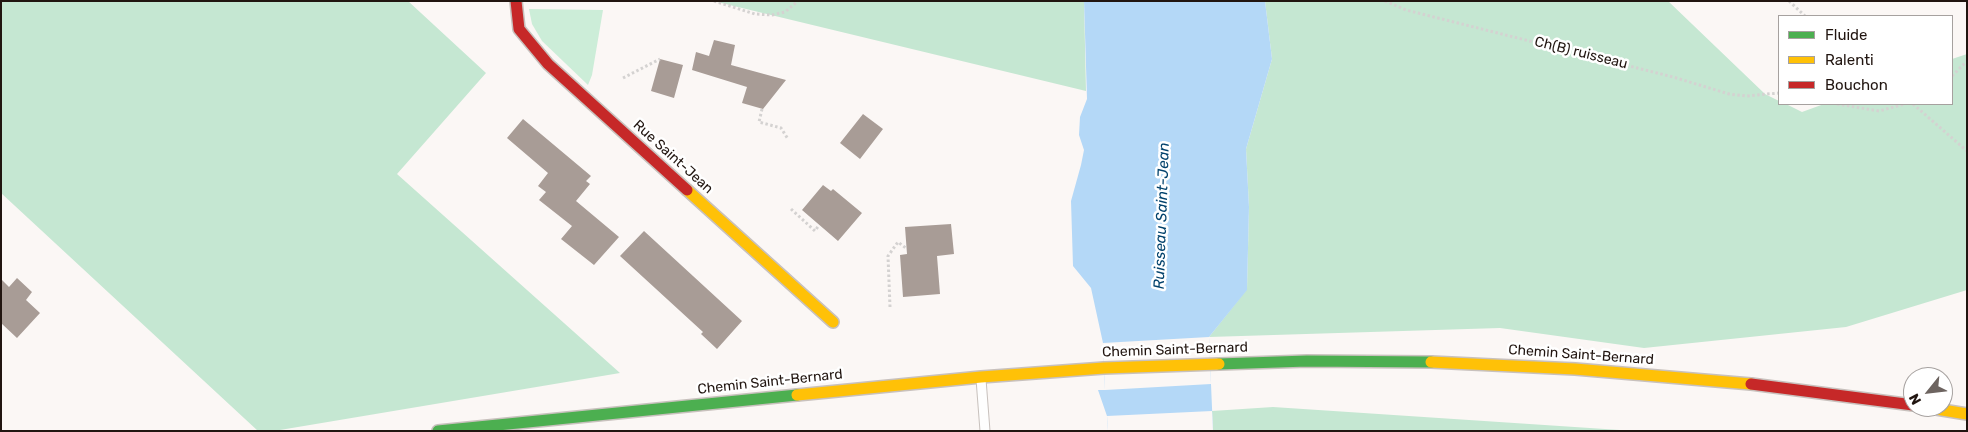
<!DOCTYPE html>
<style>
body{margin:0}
#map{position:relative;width:1968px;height:432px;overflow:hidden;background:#fbf7f5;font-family:Rubik,sans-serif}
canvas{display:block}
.frame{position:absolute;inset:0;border:2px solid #211510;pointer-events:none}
.legend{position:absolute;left:1778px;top:15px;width:175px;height:90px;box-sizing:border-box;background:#fff;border:1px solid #a6a19f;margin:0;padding:6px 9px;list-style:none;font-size:15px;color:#211510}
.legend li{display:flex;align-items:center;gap:10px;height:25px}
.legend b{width:25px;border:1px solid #a6a19f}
.north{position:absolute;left:1903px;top:367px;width:50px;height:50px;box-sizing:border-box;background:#fff;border:1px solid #a6a19f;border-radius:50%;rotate:241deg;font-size:14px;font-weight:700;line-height:20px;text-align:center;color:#211510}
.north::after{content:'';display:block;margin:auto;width:18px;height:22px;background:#6d6460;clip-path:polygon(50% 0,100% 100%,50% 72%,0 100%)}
</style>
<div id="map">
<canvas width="1968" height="432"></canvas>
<div class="frame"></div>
<ul class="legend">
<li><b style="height:6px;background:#4caf50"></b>Fluide</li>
<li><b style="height:6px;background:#ffc107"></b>Ralenti</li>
<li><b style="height:6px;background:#c62828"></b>Bouchon</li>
</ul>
<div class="north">N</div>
</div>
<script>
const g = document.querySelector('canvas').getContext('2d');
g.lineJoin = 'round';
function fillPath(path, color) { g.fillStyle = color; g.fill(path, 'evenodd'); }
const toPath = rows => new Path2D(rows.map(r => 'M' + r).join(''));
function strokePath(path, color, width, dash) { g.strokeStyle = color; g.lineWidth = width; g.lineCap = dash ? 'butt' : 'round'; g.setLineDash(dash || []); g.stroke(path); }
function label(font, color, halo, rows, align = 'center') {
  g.font = font + ' Rubik,sans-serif'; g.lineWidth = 5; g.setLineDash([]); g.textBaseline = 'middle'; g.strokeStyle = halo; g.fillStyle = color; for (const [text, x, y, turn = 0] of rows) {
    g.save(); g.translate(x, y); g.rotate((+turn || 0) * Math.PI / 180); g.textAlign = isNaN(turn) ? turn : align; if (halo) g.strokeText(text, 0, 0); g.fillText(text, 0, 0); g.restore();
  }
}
fillPath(toPath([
 [529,9,603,10,592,75,588,85,542,41,532,24]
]), '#ccedd8');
fillPath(toPath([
 [1,1,408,1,486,73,397,174,620,373,274,431,258,431,1,193],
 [713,1,1084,1,1086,91],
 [1265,1,1668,1,1765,94,1779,101,1779,104,1786,104,1802,112,1824,104,1952,104,1952,59,1967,54,1967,290,1846,327,1644,348,1500,328,1209,337,1247,289,1249,207,1246,149,1272,59],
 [1273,407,1635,431,1213,431,1212,411]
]), '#c5e7d2');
fillPath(toPath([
 [1084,1,1265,1,1272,59,1246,149,1249,207,1247,290,1209,337,1213,431,1108,431,1107,416,1098,390,1105,390,1103,343,1091,288,1073,266,1071,201,1081,165,1084,150,1079,135,1080,117,1087,99]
]), '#b4d8f7');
fillPath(toPath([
 [1209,337,1211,384,1105,390,1103,343],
 [1212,411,1213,431,1108,431,1107,416]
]), '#fbf7f5');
fillPath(toPath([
 [714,40,735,45,731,65,786,80,763,109,742,103,747,87,692,70,696,52,709,56],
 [660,59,683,65,674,98,651,91],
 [863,114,883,129,860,159,840,143],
 [523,119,591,176,586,181,590,184,576,201,619,237,594,265,561,239,572,226,539,200,546,192,538,186,548,173,507,138],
 [823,185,831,191,833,189,862,213,838,241,802,210],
 [951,224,954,254,937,256,940,294,903,297,900,255,907,254,905,227],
 [644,231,742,321,717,349,701,334,703,332,620,256],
 [17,278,32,292,26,300,40,313,17,338,1,323,1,279,9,287]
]), '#a89c96');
const lane = toPath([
 [981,379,985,431]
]);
const fast = toPath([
 [1219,364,1307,361,1431,362],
 [438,431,797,395]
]);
const slow = toPath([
 [687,190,833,322],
 [1431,362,1575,369,1751,384],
 [797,395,981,377,1104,368,1219,364],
 [1924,407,1967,414]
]);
const jam = toPath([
 [516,1,519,29,548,64,687,190],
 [1751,384,1913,405]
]);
strokePath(lane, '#c8c1bd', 11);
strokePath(fast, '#c8c1bd', 14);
strokePath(slow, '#c8c1bd', 14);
strokePath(jam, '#c8c1bd', 14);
strokePath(toPath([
 [714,1,755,14,772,15,785,12,798,1],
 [1385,1,1406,10,1673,77,1729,94,1746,96,1779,93],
 [1789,1,1805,16],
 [1952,76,1967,61],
 [623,78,660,59],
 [1837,104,1879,111,1905,104],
 [1913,104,1967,151],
 [762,109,759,122,781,128,788,139],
 [791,209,815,231,819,225],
 [890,307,888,256,898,242,907,249]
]), '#d4d2d1', 3, [2.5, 2.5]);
strokePath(lane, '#fefefe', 9);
strokePath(fast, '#4caf50', 11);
strokePath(slow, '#ffc107', 11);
strokePath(jam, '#c62828', 11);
label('14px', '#211510', '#fff', [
 ["Ch(B) ruisseau",1581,53,14],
 ["Rue Saint-Jean",673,157,42],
 ["Chemin Saint-Bernard",1175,350,-2],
 ["Chemin Saint-Bernard",1581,355,4],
 ["Chemin Saint-Bernard",770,382,-6]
]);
label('italic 15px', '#02426c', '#fff', [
 ["Ruisseau Saint-Jean",1162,216,-88]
]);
</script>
